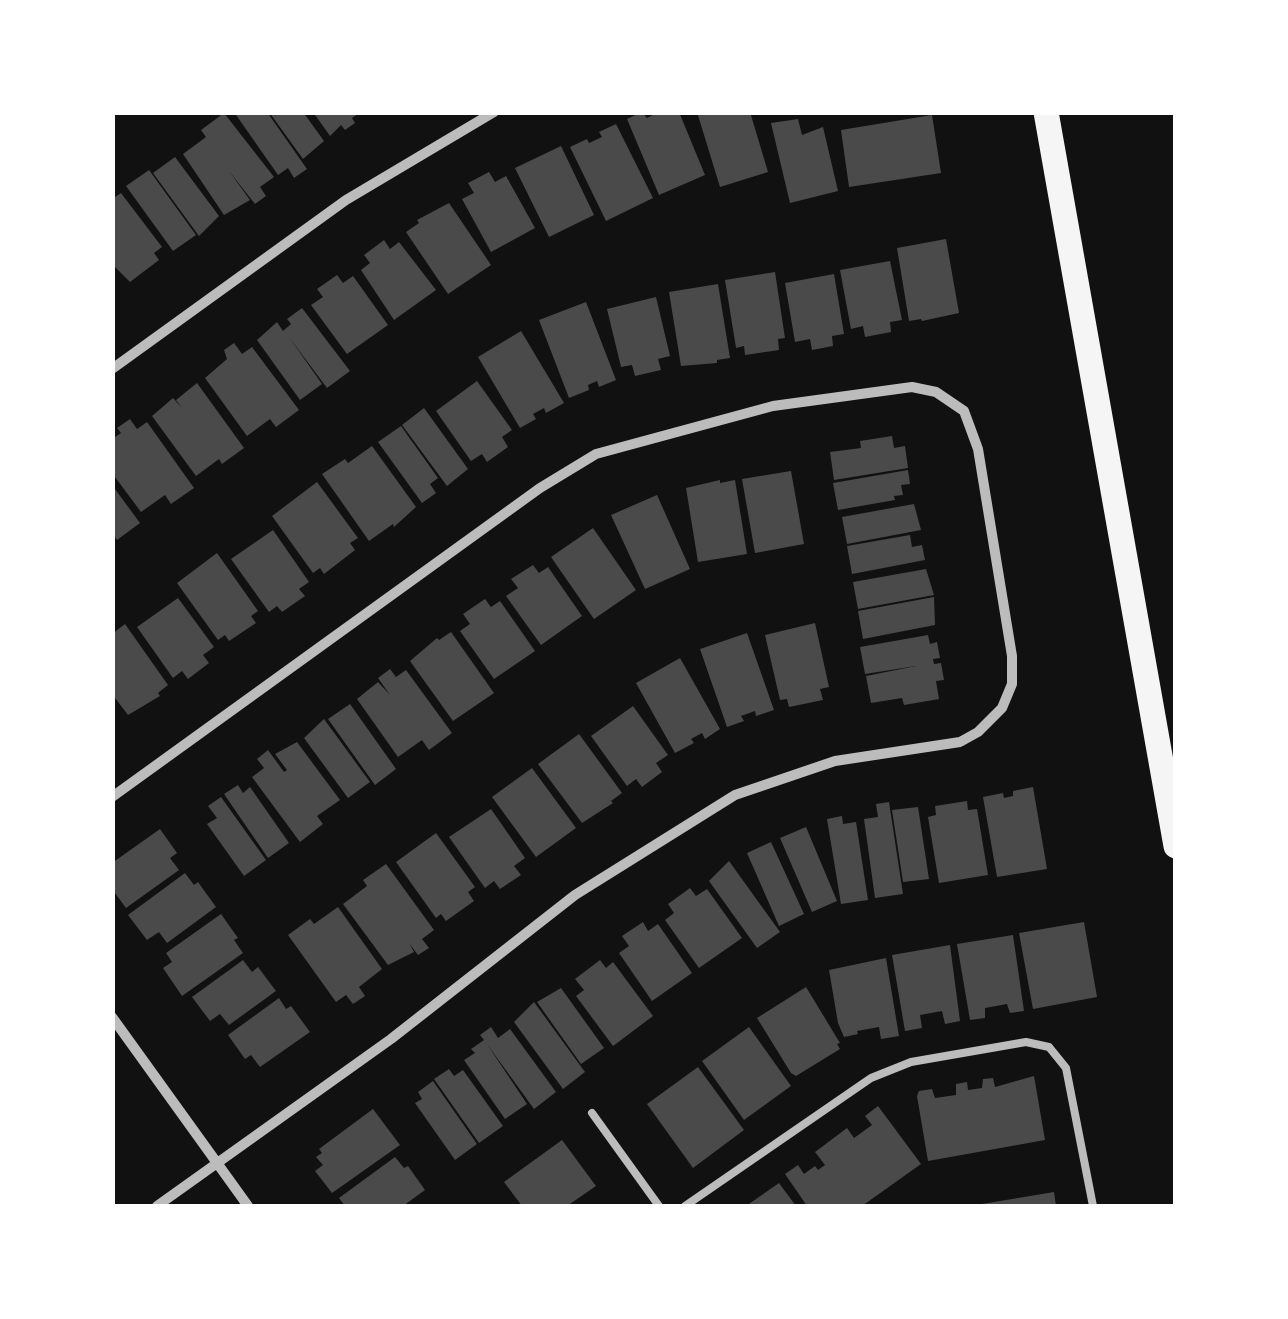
<!DOCTYPE html>
<style>
body{margin:0}
#map{position:relative;width:1288px;height:1319px;overflow:hidden;background:#111;font-family:Montserrat,sans-serif}
canvas{display:block}
.frame{position:absolute;inset:0;border:115px solid #fff;pointer-events:none}
</style>
<div id="map">
<canvas width="1288" height="1319"></canvas>
<div class="frame"></div>
</div>
<script>
const g = document.querySelector('canvas').getContext('2d');
g.lineJoin = 'round';
function fillPath(path, color) { g.fillStyle = color; g.fill(path, 'evenodd'); }
const toPath = rows => new Path2D(rows.map(r => 'M' + r).join(''));
function strokePath(path, color, width, dash) { g.strokeStyle = color; g.lineWidth = width; g.lineCap = dash ? 'butt' : 'round'; g.setLineDash(dash || []); g.stroke(path); }
fillPath(toPath([
 [234,112,267,112,307,169,294,178,288,168,278,175],
 [269,112,303,112,324,141,303,159],
 [313,112,361,112,352,118,355,123,345,130,341,125,330,136],
 [642,112,647,118,659,112,679,112,705,175,659,195,627,119],
 [697,112,750,112,768,172,720,187],
 [224,113,274,177,260,187,266,196,255,204,229,171,250,200,224,215,183,154,206,137,201,130],
 [932,115,941,173,849,187,841,130],
 [798,119,802,135,823,127,838,191,790,203,771,123],
 [616,124,653,198,606,221,570,147,587,139,589,143,602,137,599,132],
 [561,146,594,215,549,237,515,168],
 [175,157,219,216,199,236,153,173],
 [149,170,196,235,173,251,126,186],
 [489,172,495,182,506,176,535,228,491,252,462,199,474,193,468,183],
 [121,193,162,247,154,253,159,260,130,282,112,264,112,199],
 [449,203,491,265,448,294,406,232,419,223,417,220],
 [946,239,959,313,922,321,921,319,909,321,897,248],
 [384,240,390,249,399,242,436,290,394,320,361,270,370,263,364,255],
 [890,261,902,320,890,322,891,332,865,337,863,326,851,329,840,270],
 [775,272,785,338,778,339,779,350,745,355,744,346,736,348,725,280],
 [834,274,844,334,832,336,833,346,812,350,810,339,795,342,785,283],
 [337,275,343,283,353,276,388,325,347,354,311,305,323,297,317,289],
 [718,284,730,358,717,360,717,363,681,366,669,292],
 [656,297,670,356,658,359,661,370,635,376,632,365,621,367,607,309],
 [586,302,616,380,599,387,597,381,588,385,589,390,569,398,539,320],
 [302,308,350,371,327,388,289,337,322,384,300,400,257,340,277,322,283,331,291,324,287,319],
 [521,331,564,403,546,413,544,408,533,414,536,419,520,428,478,357],
 [234,343,242,354,252,347,299,410,276,427,270,419,247,436,205,378,227,359,224,350],
 [477,381,512,430,502,437,508,447,487,462,482,454,471,461,436,411],
 [197,383,244,448,222,464,219,459,196,476,152,416,173,398,182,408,176,400],
 [424,408,468,469,447,486,402,425],
 [130,419,137,429,147,422,194,488,171,504,165,495,141,512,112,473,112,439,121,433,117,428],
 [401,426,438,478,430,484,436,493,422,503,378,442],
 [892,436,894,448,905,446,908,468,834,480,830,452,861,448,860,441],
 [372,446,416,507,394,527,393,524,369,541,322,474,345,459,348,463],
 [908,470,910,484,901,485,903,495,894,496,895,500,838,510,833,483],
 [791,471,804,544,755,553,742,479],
 [720,480,720,483,735,480,747,554,698,562,686,488],
 [317,482,358,538,350,543,355,550,324,574,320,568,313,573,272,516],
 [112,485,140,523,117,540,112,533],
 [657,495,690,569,645,589,611,515],
 [914,504,921,530,847,544,842,517],
 [593,528,636,590,594,619,551,557],
 [273,530,309,582,299,589,305,596,282,612,277,606,269,612,231,559],
 [910,535,912,547,922,545,925,560,852,574,847,546],
 [217,553,258,611,251,616,256,623,229,641,225,635,218,640,177,583],
 [533,565,539,573,548,567,582,616,541,645,506,596,518,588,511,579],
 [926,569,934,595,858,609,853,582],
 [934,597,935,625,863,639,858,611],
 [178,598,214,647,203,655,209,663,188,679,182,671,173,678,137,627],
 [485,599,491,607,500,601,535,651,494,679,460,631,470,624,463,614],
 [815,623,829,687,820,689,823,700,789,707,787,699,780,700,765,635],
 [125,624,168,685,158,693,160,696,128,715,112,694,112,634],
 [451,632,494,693,453,721,410,661,437,638,439,640],
 [747,633,774,710,756,716,755,711,741,716,744,721,727,727,700,649],
 [928,635,930,644,937,642,940,658,933,659,934,664,941,663,944,680,936,681,939,699,904,705,902,698,871,703,866,676,916,666,865,674,860,647],
 [680,658,720,729,705,739,702,733,691,739,694,743,675,753,636,683],
 [390,669,396,677,406,670,452,733,429,750,422,740,398,757,357,699,378,682,390,695,378,678],
 [350,704,396,769,375,785,328,719],
 [633,706,668,755,656,763,662,772,642,787,636,779,627,786,591,736],
 [324,719,370,782,348,798,304,738],
 [579,734,622,793,611,801,613,803,582,823,538,764],
 [297,742,340,800,317,816,323,824,300,842,252,777,264,768,257,759,268,750,284,772,287,770,275,754],
 [532,768,576,828,536,857,492,797],
 [238,785,243,793,250,787,289,843,268,858,224,794],
 [1033,787,1047,869,997,877,983,797,1003,793,1004,798,1013,796,1013,791],
 [221,797,266,860,244,876,207,824,217,818,208,806],
 [967,801,968,810,977,809,988,875,939,883,928,817,936,815,935,806],
 [889,802,903,894,875,898,864,819,878,817,876,804],
 [918,807,929,879,903,882,892,810],
 [491,809,525,858,514,866,521,875,500,889,494,881,485,888,449,837],
 [842,816,843,824,856,822,868,900,841,904,827,819],
 [806,827,837,901,812,912,780,838],
 [160,829,177,853,170,858,179,870,126,908,112,889,115,878,112,863],
 [436,833,475,887,468,892,474,901,446,921,441,914,436,918,396,862],
 [771,842,804,914,779,926,747,853],
 [729,861,780,932,757,948,709,881],
 [386,864,434,930,422,939,429,948,418,955,409,943,414,952,388,965,343,904,367,886,363,880],
 [185,873,194,885,198,882,216,907,167,943,159,932,147,940,128,915],
 [690,888,696,896,707,889,742,938,699,968,665,920,674,913,668,904],
 [338,907,382,969,359,987,365,996,353,1004,346,995,336,1002,288,935,310,919,314,924],
 [221,914,238,938,234,940,243,953,182,996,163,968,172,962,166,953],
 [643,922,648,931,658,924,692,973,652,1001,619,953,629,946,622,936],
 [1084,922,1097,997,1033,1009,1019,933],
 [1013,935,1024,1011,1010,1013,1007,1004,985,1008,985,1018,970,1020,957,944],
 [950,945,960,1021,945,1024,942,1011,920,1015,922,1028,905,1031,892,955],
 [886,958,899,1036,881,1039,879,1027,857,1031,858,1034,844,1037,838,1023,829,970],
 [243,960,252,972,258,967,276,991,229,1025,220,1014,210,1021,192,997],
 [600,960,606,968,613,962,653,1016,613,1046,576,996,584,990,575,979],
 [806,987,840,1043,837,1044,840,1049,796,1076,791,1073,757,1018],
 [561,988,604,1048,581,1064,537,1002],
 [279,998,286,1009,291,1006,310,1032,260,1067,251,1055,245,1059,228,1035],
 [534,1002,585,1072,563,1089,514,1022],
 [491,1027,498,1038,510,1029,556,1092,534,1109,487,1044,527,1104,505,1119,464,1060,475,1053,471,1049,484,1040,480,1035],
 [749,1027,791,1086,744,1120,702,1061],
 [698,1067,744,1130,693,1168,647,1104],
 [449,1069,454,1076,463,1070,503,1126,479,1143,434,1079],
 [1034,1076,1045,1140,928,1161,917,1096,919,1091,932,1089,935,1098,956,1095,956,1084,967,1082,968,1090,982,1088,983,1079,993,1078,995,1087],
 [433,1081,477,1144,455,1160,415,1103,422,1099,418,1092],
 [878,1106,921,1164,862,1206,807,1206,785,1174,798,1165,804,1174,815,1166,818,1170,825,1165,815,1152,847,1128,854,1138,872,1125,865,1116],
 [373,1109,400,1145,332,1193,315,1171,323,1165,316,1157,322,1153,319,1149],
 [562,1140,596,1186,567,1206,522,1206,504,1182],
 [395,1157,404,1168,408,1166,425,1190,403,1206,345,1206,339,1198],
 [779,1183,796,1206,746,1206],
 [1054,1192,1056,1206,982,1206,982,1204]
]), '#4a4a4a');
strokePath(toPath([
 [592,1113,659,1206],
 [685,1206,871,1078,911,1062,1026,1042,1049,1047,1066,1068,1093,1206]
]), '#bcbcbc', 8);
strokePath(toPath([
 [112,369,346,200,494,112],
 [112,797,540,488,596,454,773,406,912,387,936,392,964,411,978,449,1012,656,1012,684,1002,708,978,732,960,742,835,761,735,795,575,895,391,1039,157,1206],
 [112,1017,248,1206]
]), '#bcbcbc', 10);
strokePath(toPath([
 [1046,112,1176,846]
]), '#f5f5f5', 25);
</script>
